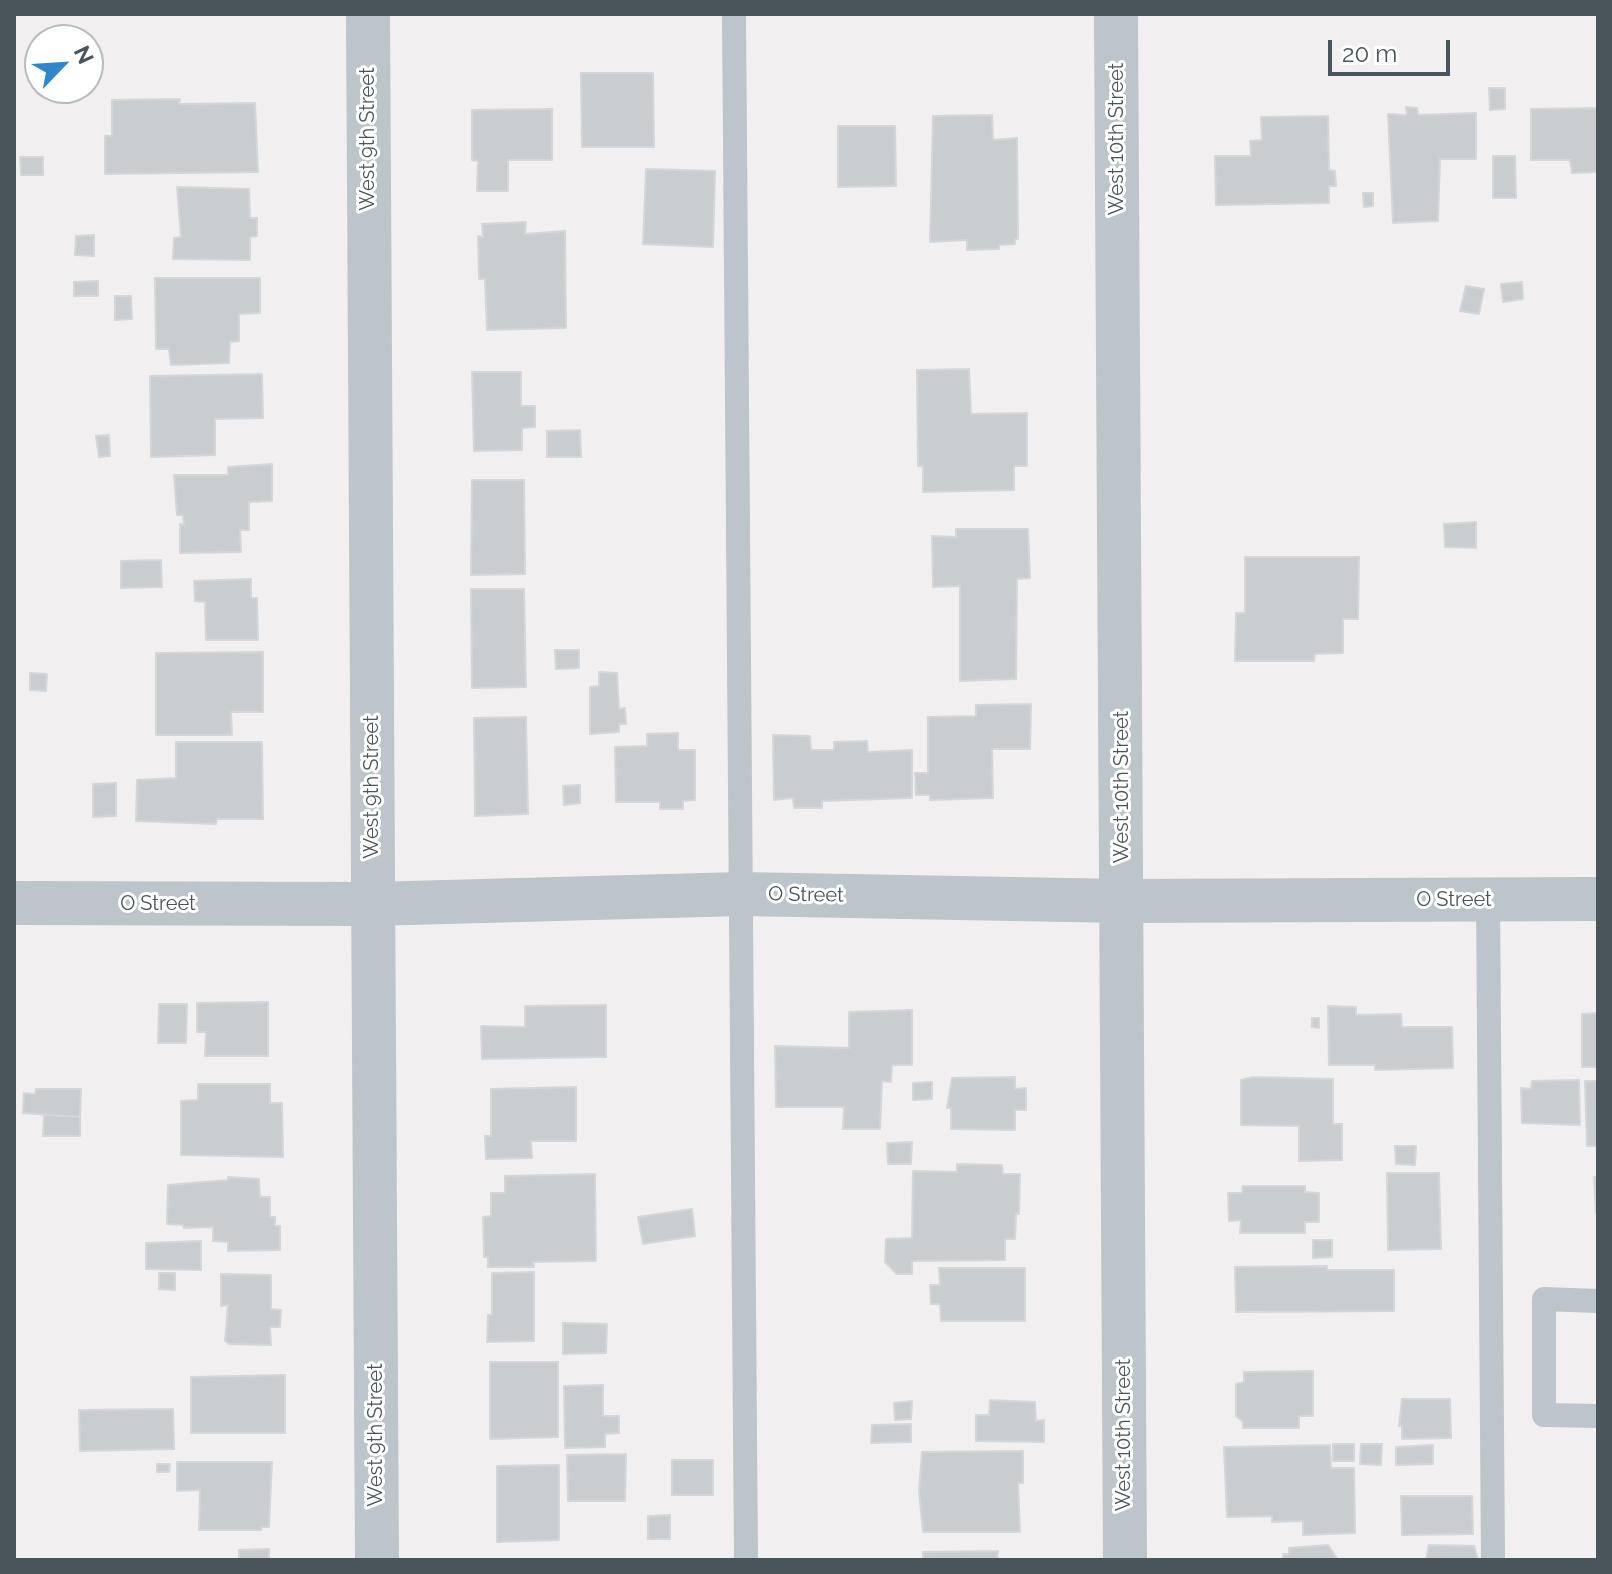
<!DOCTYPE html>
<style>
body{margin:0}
#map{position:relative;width:1612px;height:1574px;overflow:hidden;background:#f1eff0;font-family:Raleway,sans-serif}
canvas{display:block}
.frame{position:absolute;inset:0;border:16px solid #49555b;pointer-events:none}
.north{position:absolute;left:24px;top:24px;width:80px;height:80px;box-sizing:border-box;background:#fff;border:2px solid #b6bbbd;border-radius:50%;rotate:65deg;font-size:22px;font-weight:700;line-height:32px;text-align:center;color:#49555b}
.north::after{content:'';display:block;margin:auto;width:28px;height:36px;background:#2e87cd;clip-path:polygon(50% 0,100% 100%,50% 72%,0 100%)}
.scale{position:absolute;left:1328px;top:40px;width:122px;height:36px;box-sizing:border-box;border:4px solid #49555b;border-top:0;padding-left:10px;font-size:24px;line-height:28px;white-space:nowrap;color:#49555b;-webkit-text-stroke:6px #fff;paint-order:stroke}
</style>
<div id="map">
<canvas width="1612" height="1574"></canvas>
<div class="frame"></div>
<div class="north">N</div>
<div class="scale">20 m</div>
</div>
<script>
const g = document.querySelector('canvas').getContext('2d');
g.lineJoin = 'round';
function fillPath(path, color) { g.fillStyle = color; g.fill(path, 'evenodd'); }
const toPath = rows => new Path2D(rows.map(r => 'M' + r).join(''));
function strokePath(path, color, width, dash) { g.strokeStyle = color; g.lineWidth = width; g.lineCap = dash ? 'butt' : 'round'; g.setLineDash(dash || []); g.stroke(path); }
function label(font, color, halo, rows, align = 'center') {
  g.font = font + ' Raleway,sans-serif'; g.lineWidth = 6; g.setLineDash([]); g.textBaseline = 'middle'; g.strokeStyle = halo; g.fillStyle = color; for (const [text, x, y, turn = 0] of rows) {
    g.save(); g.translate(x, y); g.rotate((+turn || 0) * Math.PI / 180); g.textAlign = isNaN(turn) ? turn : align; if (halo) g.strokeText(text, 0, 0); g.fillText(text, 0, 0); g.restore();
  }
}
const building = toPath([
 [581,73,653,73,654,147,582,147,581,73],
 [1489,88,1505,88,1505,109,1490,110,1489,88],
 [180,99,179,104,255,103,258,172,105,174,105,136,112,136,112,100,180,99],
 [1406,107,1417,108,1418,115,1476,113,1476,159,1440,159,1438,221,1393,223,1388,114,1407,115,1406,107],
 [1598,108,1598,172,1572,173,1570,160,1531,160,1531,109,1598,108],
 [552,109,552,160,508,160,508,191,477,191,478,161,472,160,472,110,552,109],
 [992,115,993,140,1017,138,1018,239,1015,239,1015,244,999,245,999,249,967,250,967,240,930,242,933,116,992,115],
 [1328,116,1329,170,1335,171,1336,186,1329,186,1329,203,1216,205,1215,156,1251,156,1250,141,1262,140,1261,117,1328,116],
 [838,126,895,126,896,186,838,187,838,126],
 [1493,156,1515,156,1516,198,1493,198,1493,156],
 [20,157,43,157,43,175,21,175,20,157],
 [646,169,715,171,713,247,643,244,646,169],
 [177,187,249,189,250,218,257,218,257,236,250,237,250,260,173,259,174,238,181,237,177,187],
 [1363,193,1373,193,1373,206,1364,207,1363,193],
 [526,222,525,234,565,231,566,328,487,330,485,279,479,279,478,236,483,237,482,224,526,222],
 [94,235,94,256,75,255,76,236,94,235],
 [155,278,260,278,260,313,239,314,239,341,230,342,229,363,171,365,169,349,156,349,155,278],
 [98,281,98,296,74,296,74,282,98,281],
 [1522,282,1523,299,1503,302,1501,284,1522,282],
 [1466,286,1484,289,1479,314,1460,311,1466,286],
 [115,296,131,296,132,319,115,320,115,296],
 [969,369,971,414,1027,413,1027,466,1014,466,1014,490,923,492,923,466,918,466,917,370,969,369],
 [472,372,521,372,521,406,535,406,535,427,522,428,522,450,474,451,472,372],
 [262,374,263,418,215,419,215,455,151,457,150,376,262,374],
 [580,430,581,457,547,457,547,431,580,430],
 [109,435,110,456,99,457,96,436,109,435],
 [272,464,272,501,249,502,249,530,240,530,241,552,180,553,180,524,184,525,183,515,177,515,174,475,228,475,228,467,272,464],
 [472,480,524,480,525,574,471,575,472,480],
 [1476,522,1476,548,1445,547,1444,524,1476,522],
 [956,529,1028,529,1030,578,1017,579,1016,679,960,681,960,586,933,587,932,536,956,537,956,529],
 [1245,557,1359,557,1358,619,1343,619,1343,653,1315,654,1314,661,1235,661,1236,613,1245,613,1245,557],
 [161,560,162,587,121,588,121,561,161,560],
 [251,579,251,598,257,598,258,640,206,640,205,602,195,601,194,581,251,579],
 [471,589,524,589,526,687,472,688,471,589],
 [555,650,579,650,579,668,556,669,555,650],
 [263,652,263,712,231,712,232,735,156,735,156,653,263,652],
 [599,672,617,673,619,709,625,708,626,724,619,724,619,732,590,734,590,687,599,686,599,672],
 [30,673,47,674,46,691,30,690,30,673],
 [1031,704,1030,749,992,749,993,798,930,800,930,795,916,795,915,773,928,773,928,717,976,716,976,705,1031,704],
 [526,717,528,814,475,816,474,718,526,717],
 [678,733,678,750,695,750,695,800,683,801,683,809,660,809,660,802,616,802,615,747,647,746,647,734,678,733],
 [773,735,810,736,811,750,834,750,834,742,867,741,868,752,912,750,912,798,822,801,822,808,794,808,793,798,774,800,773,735],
 [176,742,262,742,263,819,217,819,216,824,136,821,137,780,176,778,176,742],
 [116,783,116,816,93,817,93,784,116,783],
 [580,785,580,803,564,805,563,786,580,785],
 [268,1002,268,1056,205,1056,206,1032,197,1032,197,1003,268,1002],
 [159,1004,187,1004,186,1043,158,1043,159,1004],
 [606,1005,606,1057,482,1059,481,1026,525,1027,525,1006,606,1005],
 [1328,1006,1356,1007,1356,1015,1401,1014,1402,1027,1452,1027,1453,1068,1375,1070,1375,1065,1329,1065,1328,1006],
 [912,1010,912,1065,892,1065,891,1082,882,1081,880,1129,843,1129,844,1107,776,1107,775,1046,849,1048,849,1012,912,1010],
 [1598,1013,1598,1067,1582,1067,1582,1014,1598,1013],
 [1312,1018,1319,1018,1319,1028,1312,1027,1312,1018],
 [1015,1077,1015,1089,1026,1088,1026,1110,1015,1110,1015,1130,951,1129,951,1108,947,1108,952,1078,1015,1077],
 [1253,1077,1333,1079,1333,1124,1342,1124,1342,1160,1299,1161,1299,1126,1241,1125,1241,1080,1253,1077],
 [1579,1080,1580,1125,1522,1123,1521,1088,1531,1089,1532,1081,1579,1080],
 [1585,1081,1598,1081,1598,1146,1587,1146,1585,1081],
 [932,1082,932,1099,913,1100,913,1083,932,1082],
 [198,1084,270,1084,270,1103,282,1103,283,1157,181,1155,181,1101,198,1100,198,1084],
 [576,1087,576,1141,531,1141,532,1158,486,1159,485,1136,491,1136,491,1089,576,1087],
 [36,1089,81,1089,80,1117,23,1113,24,1093,35,1094,36,1089],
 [44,1115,80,1117,80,1136,43,1136,44,1115],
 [912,1142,911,1164,888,1164,887,1143,912,1142],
 [1395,1146,1416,1146,1415,1165,1396,1164,1395,1146],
 [957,1164,1002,1165,1003,1174,1020,1174,1019,1214,1016,1214,1015,1239,1005,1239,1005,1260,912,1261,912,1274,897,1274,885,1262,886,1239,912,1238,913,1171,957,1172,957,1164],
 [1387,1173,1439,1173,1441,1249,1388,1250,1387,1173],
 [595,1174,596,1261,533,1262,534,1267,488,1267,488,1257,484,1257,483,1217,491,1216,491,1193,505,1193,505,1176,595,1174],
 [228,1177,259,1179,260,1197,270,1197,270,1217,275,1217,275,1226,280,1226,280,1250,228,1251,228,1242,213,1241,213,1227,184,1228,183,1225,167,1224,168,1185,228,1180,228,1177],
 [1594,1177,1598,1177,1598,1213,1596,1213,1594,1177],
 [1243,1186,1305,1186,1305,1192,1319,1193,1319,1222,1305,1222,1305,1233,1240,1233,1241,1220,1229,1221,1228,1193,1242,1193,1243,1186],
 [692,1209,695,1236,643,1244,638,1217,692,1209],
 [1313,1240,1332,1240,1332,1257,1313,1258,1313,1240],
 [201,1241,201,1270,146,1269,146,1243,201,1241],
 [1327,1266,1327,1270,1394,1270,1394,1311,1236,1312,1235,1267,1327,1266],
 [939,1268,1025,1268,1025,1321,941,1321,940,1304,931,1304,930,1285,940,1285,939,1268],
 [534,1272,534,1341,487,1342,488,1315,492,1315,492,1273,534,1272],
 [159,1273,175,1273,175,1290,159,1289,159,1273],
 [221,1274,271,1275,271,1309,281,1310,280,1327,270,1327,271,1345,229,1344,225,1341,228,1305,221,1306,221,1274],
 [563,1323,607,1324,606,1353,563,1354,563,1323],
 [490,1362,558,1362,558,1437,490,1439,490,1362],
 [1313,1371,1313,1416,1299,1416,1299,1428,1243,1428,1243,1422,1236,1416,1236,1384,1244,1382,1244,1372,1313,1371],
 [285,1375,285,1433,191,1433,191,1377,285,1375],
 [603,1385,603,1416,619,1416,619,1433,605,1434,605,1447,565,1448,564,1386,603,1385],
 [1402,1399,1450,1399,1451,1438,1402,1439,1402,1425,1399,1426,1402,1399],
 [990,1400,1035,1402,1036,1421,1044,1420,1044,1442,976,1441,976,1415,989,1415,990,1400],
 [912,1401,911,1419,895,1420,894,1403,912,1401],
 [173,1409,174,1449,80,1451,79,1410,173,1409],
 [911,1424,911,1442,871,1443,872,1425,911,1424],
 [1333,1444,1354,1444,1354,1461,1333,1461,1333,1444],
 [1361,1444,1382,1444,1381,1465,1360,1464,1361,1444],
 [1330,1445,1331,1468,1354,1468,1355,1533,1303,1535,1303,1521,1272,1522,1272,1516,1227,1517,1224,1447,1330,1445],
 [1433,1445,1433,1464,1396,1465,1396,1447,1433,1445],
 [1023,1451,1023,1483,1018,1483,1020,1532,923,1532,919,1491,922,1452,1023,1451],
 [626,1454,625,1501,568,1501,567,1455,626,1454],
 [672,1460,713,1460,713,1495,672,1495,672,1460],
 [177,1462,272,1462,269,1527,261,1527,261,1530,199,1530,200,1490,177,1491,177,1462],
 [157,1464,170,1464,169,1472,157,1472,157,1464],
 [559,1465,559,1540,497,1542,497,1466,559,1465],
 [1401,1496,1472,1496,1473,1534,1402,1535,1401,1496],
 [670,1515,670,1539,648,1539,648,1516,670,1515],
 [1328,1545,1338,1560,1283,1560,1283,1554,1289,1554,1289,1548,1328,1545],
 [1429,1545,1474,1546,1478,1560,1426,1560,1429,1545],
 [269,1549,269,1560,239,1560,239,1550,269,1549],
 [998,1551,997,1560,923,1560,923,1552,998,1551]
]);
fillPath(building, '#cacdd0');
strokePath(building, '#d4d6da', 2);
strokePath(toPath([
 [734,14,746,1560],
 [1488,900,1493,1560],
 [1598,1301,1544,1299,1544,1415,1598,1416]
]), '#bcc5ca', 24);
strokePath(toPath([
 [368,14,377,1560],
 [1116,14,1125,1560],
 [14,903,372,904,741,894,1122,901,1598,899]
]), '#bcc5ca', 44);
label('20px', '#49555b', '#fff', [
 ["West 9th Street",368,139,-90],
 ["West 10th Street",1117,139,-90],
 ["West 9th Street",372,787,-90],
 ["West 10th Street",1122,787,-90],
 ["O Street",806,895,1],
 ["O Street",1454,900],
 ["O Street",158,904],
 ["West 9th Street",376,1435,-90],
 ["West 10th Street",1124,1435,-90]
]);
</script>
